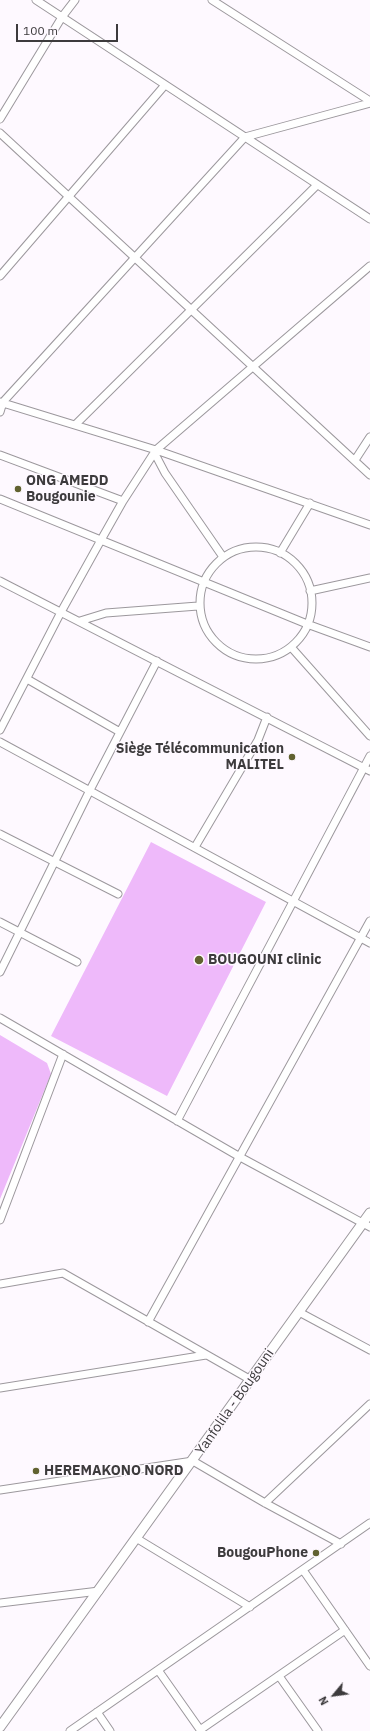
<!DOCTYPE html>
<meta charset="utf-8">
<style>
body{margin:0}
#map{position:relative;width:370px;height:1731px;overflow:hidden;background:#fef9ff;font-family:"IBM Plex Sans",sans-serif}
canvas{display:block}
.north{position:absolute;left:314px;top:1675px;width:40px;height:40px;-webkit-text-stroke:3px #fef9ff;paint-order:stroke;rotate:241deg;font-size:11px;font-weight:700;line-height:16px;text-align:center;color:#3d3b3d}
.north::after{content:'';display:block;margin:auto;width:14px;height:18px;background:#3d3b3d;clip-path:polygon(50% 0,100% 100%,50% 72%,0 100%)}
.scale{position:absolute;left:16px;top:24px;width:102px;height:18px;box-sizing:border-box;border:2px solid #3d3b3d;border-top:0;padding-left:5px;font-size:12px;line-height:14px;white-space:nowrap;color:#3d3b3d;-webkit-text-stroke:3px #fef9ff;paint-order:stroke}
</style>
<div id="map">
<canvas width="370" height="1731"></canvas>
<div class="north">N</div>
<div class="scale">100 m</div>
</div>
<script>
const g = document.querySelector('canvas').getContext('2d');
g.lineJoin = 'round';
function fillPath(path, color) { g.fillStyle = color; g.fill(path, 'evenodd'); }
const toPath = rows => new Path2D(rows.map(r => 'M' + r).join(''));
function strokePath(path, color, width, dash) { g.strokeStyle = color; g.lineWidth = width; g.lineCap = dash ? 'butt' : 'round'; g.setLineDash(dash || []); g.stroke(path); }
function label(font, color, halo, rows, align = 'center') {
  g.font = font + ' "IBM Plex Sans",sans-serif'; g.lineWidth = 3; g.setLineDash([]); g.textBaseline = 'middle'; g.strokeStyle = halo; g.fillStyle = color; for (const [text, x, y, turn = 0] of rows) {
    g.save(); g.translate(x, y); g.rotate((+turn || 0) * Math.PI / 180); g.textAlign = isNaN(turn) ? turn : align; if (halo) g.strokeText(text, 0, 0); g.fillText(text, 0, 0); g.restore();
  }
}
fillPath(toPath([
 [151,842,266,902,167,1096,51,1036],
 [0,1035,47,1063,51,1074,0,1199]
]), '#eeb9fa');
const minor = toPath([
 [36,0,370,219],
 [212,0,370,101],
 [0,119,62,17,75,0],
 [0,133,370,475],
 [0,276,165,85],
 [0,402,156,450,370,525],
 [0,412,3,402,245,137,370,103],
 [76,424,317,185],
 [154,452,165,473,223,557],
 [0,455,123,501],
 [355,460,370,437],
 [0,499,307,624,370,647],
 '200 603a56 56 0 1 1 112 0a56 56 0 1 1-112 0Z',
 [280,553,310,503],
 [0,581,370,771],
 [310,591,370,578],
 [80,621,106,613,198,606],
 [291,647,370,736],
 [27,679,120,732],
 [0,730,61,612,101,540,123,501,156,450,370,266],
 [0,742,370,943],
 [0,834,118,894],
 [195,847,258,740,267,717],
 [0,922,77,962],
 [0,972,90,790,157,661],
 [0,1018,240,1157,370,1227],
 [177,1121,370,756],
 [0,1220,63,1054],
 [0,1284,63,1273,251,1380],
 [299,1312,370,1350],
 [148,1322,370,921],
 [0,1388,206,1355],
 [0,1490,193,1461,265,1503,341,1544],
 [265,1503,370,1404],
 [136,1538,250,1607],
 [303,1570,370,1666],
 [0,1603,99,1591],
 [158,1670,201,1731],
 [279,1676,318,1731],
 [97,1712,110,1731],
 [200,1730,345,1630],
 [70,1731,370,1523]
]);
const major = toPath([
 [0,1727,370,1213]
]);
strokePath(minor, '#9c989d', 9);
strokePath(major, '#9c989d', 11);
strokePath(minor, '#fff', 7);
strokePath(major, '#fff', 9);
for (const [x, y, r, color] of [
 [18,489,4,"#616230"],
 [292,757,4,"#616230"],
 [199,960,5,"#616230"],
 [36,1471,4,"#616230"],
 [316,1553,4,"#616230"]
]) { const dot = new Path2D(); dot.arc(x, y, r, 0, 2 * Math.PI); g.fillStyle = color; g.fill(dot); strokePath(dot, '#fef9ff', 1.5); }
label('bold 14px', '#3d3b3d', '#fef9ff', [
 ["ONG AMEDD",26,481],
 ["Bougounie",26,497],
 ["Siège Télécommunication",284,749,"right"],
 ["MALITEL",284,765,"right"],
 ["BOUGOUNI clinic",208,960],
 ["HEREMAKONO NORD",44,1471],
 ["BougouPhone",308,1553,"right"]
], 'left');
label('14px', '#3d3b3d', '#fef9ff', [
 ["Yanfolila - Bougouni",235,1402,-55]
]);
</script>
